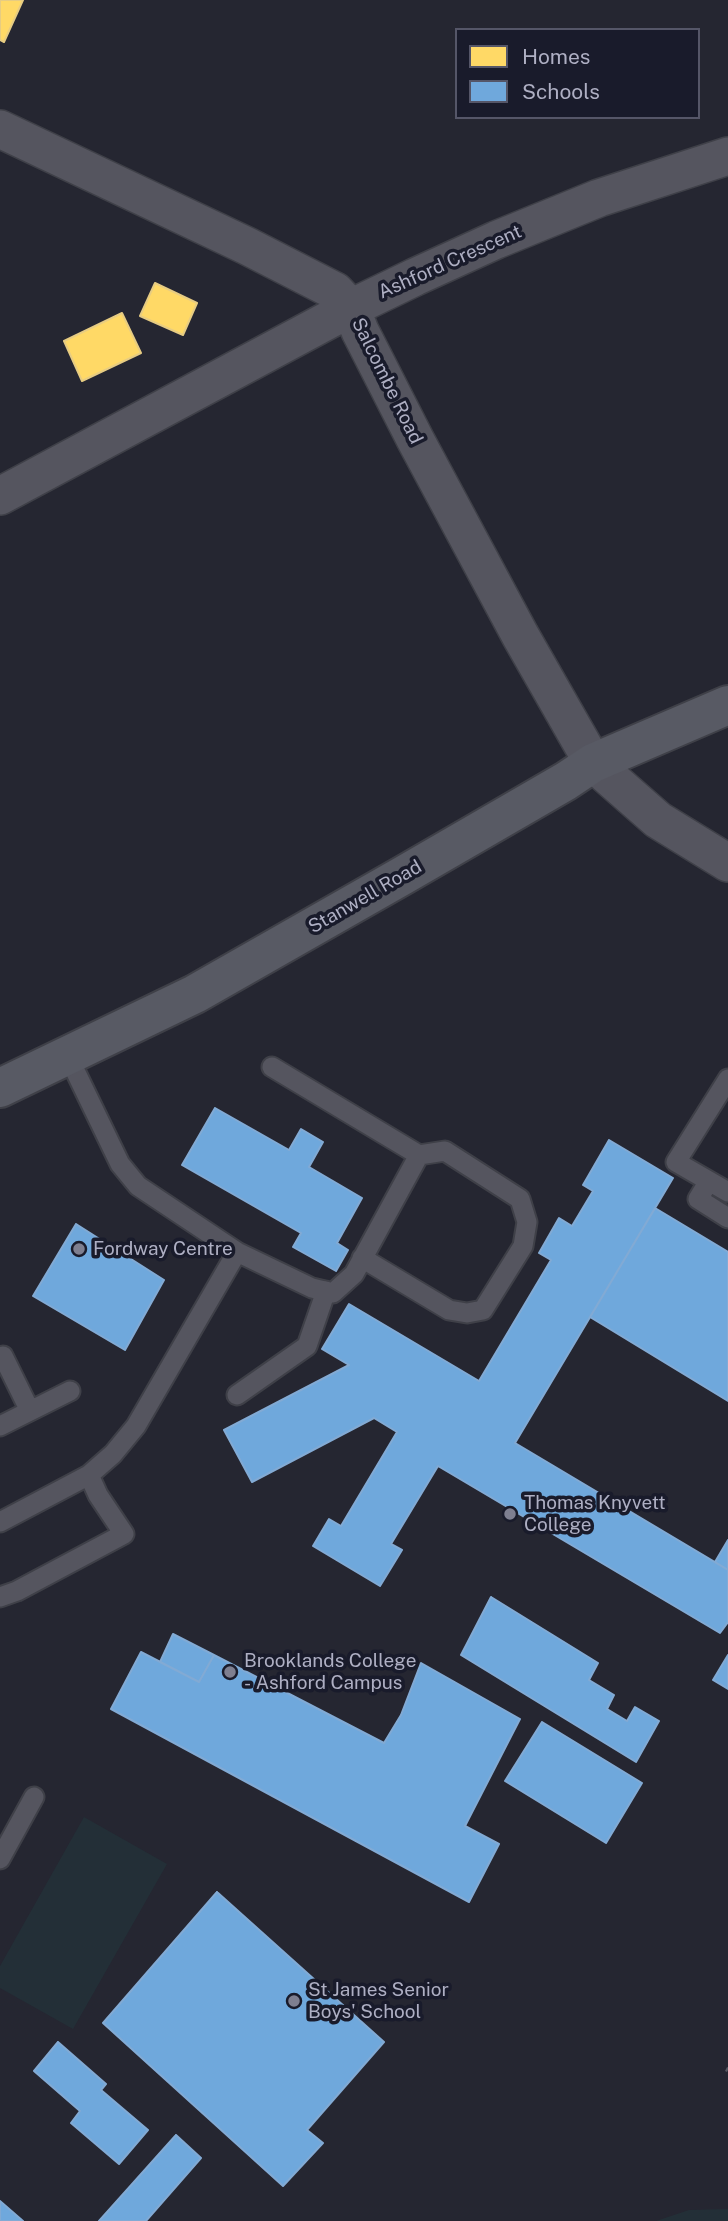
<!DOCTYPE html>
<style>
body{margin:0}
#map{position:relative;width:728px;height:2221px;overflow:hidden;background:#252631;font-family:"Public Sans",sans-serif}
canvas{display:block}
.legend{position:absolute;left:455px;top:28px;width:245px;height:91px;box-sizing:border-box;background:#191b2b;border:2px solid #555668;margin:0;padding:9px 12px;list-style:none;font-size:21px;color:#aeafc3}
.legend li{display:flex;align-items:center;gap:14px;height:35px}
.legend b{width:35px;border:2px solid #555668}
</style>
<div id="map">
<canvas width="728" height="2221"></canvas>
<ul class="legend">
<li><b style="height:19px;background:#ffd966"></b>Homes</li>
<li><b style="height:19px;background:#6fa8dc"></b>Schools</li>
</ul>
</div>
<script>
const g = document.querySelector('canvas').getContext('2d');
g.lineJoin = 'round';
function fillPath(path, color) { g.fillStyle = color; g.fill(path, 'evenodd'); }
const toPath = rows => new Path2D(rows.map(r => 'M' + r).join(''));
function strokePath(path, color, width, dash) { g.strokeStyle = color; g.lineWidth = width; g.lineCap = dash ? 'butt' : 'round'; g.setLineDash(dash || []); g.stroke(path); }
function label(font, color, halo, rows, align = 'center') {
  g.font = font + ' "Public Sans",sans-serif'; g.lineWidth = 7; g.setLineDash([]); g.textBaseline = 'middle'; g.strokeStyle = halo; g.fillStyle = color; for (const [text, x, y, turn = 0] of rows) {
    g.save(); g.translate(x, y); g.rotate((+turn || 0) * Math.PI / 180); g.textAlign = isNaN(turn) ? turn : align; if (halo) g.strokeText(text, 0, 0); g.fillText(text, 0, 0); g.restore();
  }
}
fillPath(toPath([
 [84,1817,167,1864,73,2029,0,1988,0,1966],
 [728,2209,728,2221,656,2221,689,2210]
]), '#232f37');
const homes = toPath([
 [0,0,23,0,4,42,0,40,0,0],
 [155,283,197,303,183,335,140,316,155,283],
 [122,313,141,353,82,381,64,341,122,313]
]);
fillPath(homes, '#ffd966');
strokePath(homes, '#e7cc82', 2);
const schools = toPath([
 [215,1108,289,1150,301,1129,323,1142,309,1167,362,1198,337,1243,348,1250,336,1271,293,1247,301,1233,182,1165,215,1108],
 [609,1140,673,1178,515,1443,728,1570,728,1622,720,1633,438,1466,391,1544,402,1550,380,1586,313,1546,329,1519,341,1526,397,1432,374,1418,252,1482,224,1430,349,1365,322,1349,349,1304,479,1381,551,1260,539,1253,559,1218,572,1226,593,1191,583,1185,609,1140],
 [655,1208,728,1252,728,1401,590,1317,655,1208],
 [76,1224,164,1280,125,1350,33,1296,76,1224],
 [728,1540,728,1570,715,1562,728,1540],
 [491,1597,598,1663,589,1680,614,1695,607,1709,627,1721,635,1707,659,1721,636,1762,461,1655,491,1597],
 [173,1634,214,1655,199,1682,160,1662,173,1634],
 [141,1652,199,1682,214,1655,384,1743,401,1715,421,1663,520,1719,465,1826,499,1844,469,1902,111,1709,141,1652],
 [728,1655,728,1689,713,1680,728,1655],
 [542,1722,642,1783,606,1843,505,1781,542,1722],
 [217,1892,384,2042,307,2130,323,2143,283,2186,103,2023,217,1892],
 [58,2042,106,2084,101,2090,148,2130,119,2164,71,2123,80,2111,34,2071,58,2042],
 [176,2135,201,2158,146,2221,99,2221,176,2135],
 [0,2201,23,2221,0,2221,0,2201]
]);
fillPath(schools, '#6fa8dc');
strokePath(schools, '#82aad4', 2);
const lane = toPath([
 [67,1054,120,1164,138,1186,237,1252,312,1288,333,1293,354,1274,419,1155,272,1067],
 [728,1079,676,1162,728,1192],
 [709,1181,698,1199,728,1218],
 [362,1258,449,1310,467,1313,483,1310,523,1246,527,1222,520,1199,445,1151,419,1155],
 [3,1356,30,1411],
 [237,1395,307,1346,326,1291],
 [0,1426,70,1391],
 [0,1522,89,1475,113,1454,136,1426,237,1252],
 [0,1597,17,1591,124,1534,98,1495,89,1475],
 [0,1859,34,1797]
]);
const street = toPath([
 [0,129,247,246,335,291,351,308,360,331,415,439,520,635,593,763,658,820,728,863],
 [0,496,351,308,415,277,496,240,599,198,728,156]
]);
const secondary = toPath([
 [0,1088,195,994,402,876,566,781,593,763,728,705]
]);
strokePath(lane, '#3f4048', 23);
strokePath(street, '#3f4048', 40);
strokePath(secondary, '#3f4048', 42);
strokePath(toPath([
 [726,2069,728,2070]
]), '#585a63', 4.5, [5, 5]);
strokePath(lane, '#55555f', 19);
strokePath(street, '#55555f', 37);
strokePath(secondary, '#585a64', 38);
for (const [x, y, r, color] of [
 [79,1249,7,"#7e7f90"],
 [510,1514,7,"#7e7f90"],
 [230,1672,7,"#7e7f90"],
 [294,2001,7,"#7e7f90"]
]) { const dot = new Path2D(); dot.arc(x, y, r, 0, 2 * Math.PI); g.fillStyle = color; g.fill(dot); strokePath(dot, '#191b2b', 2.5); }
label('19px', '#aeafc3', '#191b2b', [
 ["Ashford Crescent",450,262,-24],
 ["Salcombe Road",387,381,64],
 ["Stanwell Road",365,897,-30]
]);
label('19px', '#aeafc3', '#191b2b', [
 ["Fordway Centre",93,1249],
 ["Thomas Knyvett",524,1503],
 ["College",524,1525],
 ["Brooklands College",244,1661],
 ["- Ashford Campus",244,1683],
 ["St James Senior",308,1990],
 ["Boys' School",308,2012]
], 'left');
</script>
